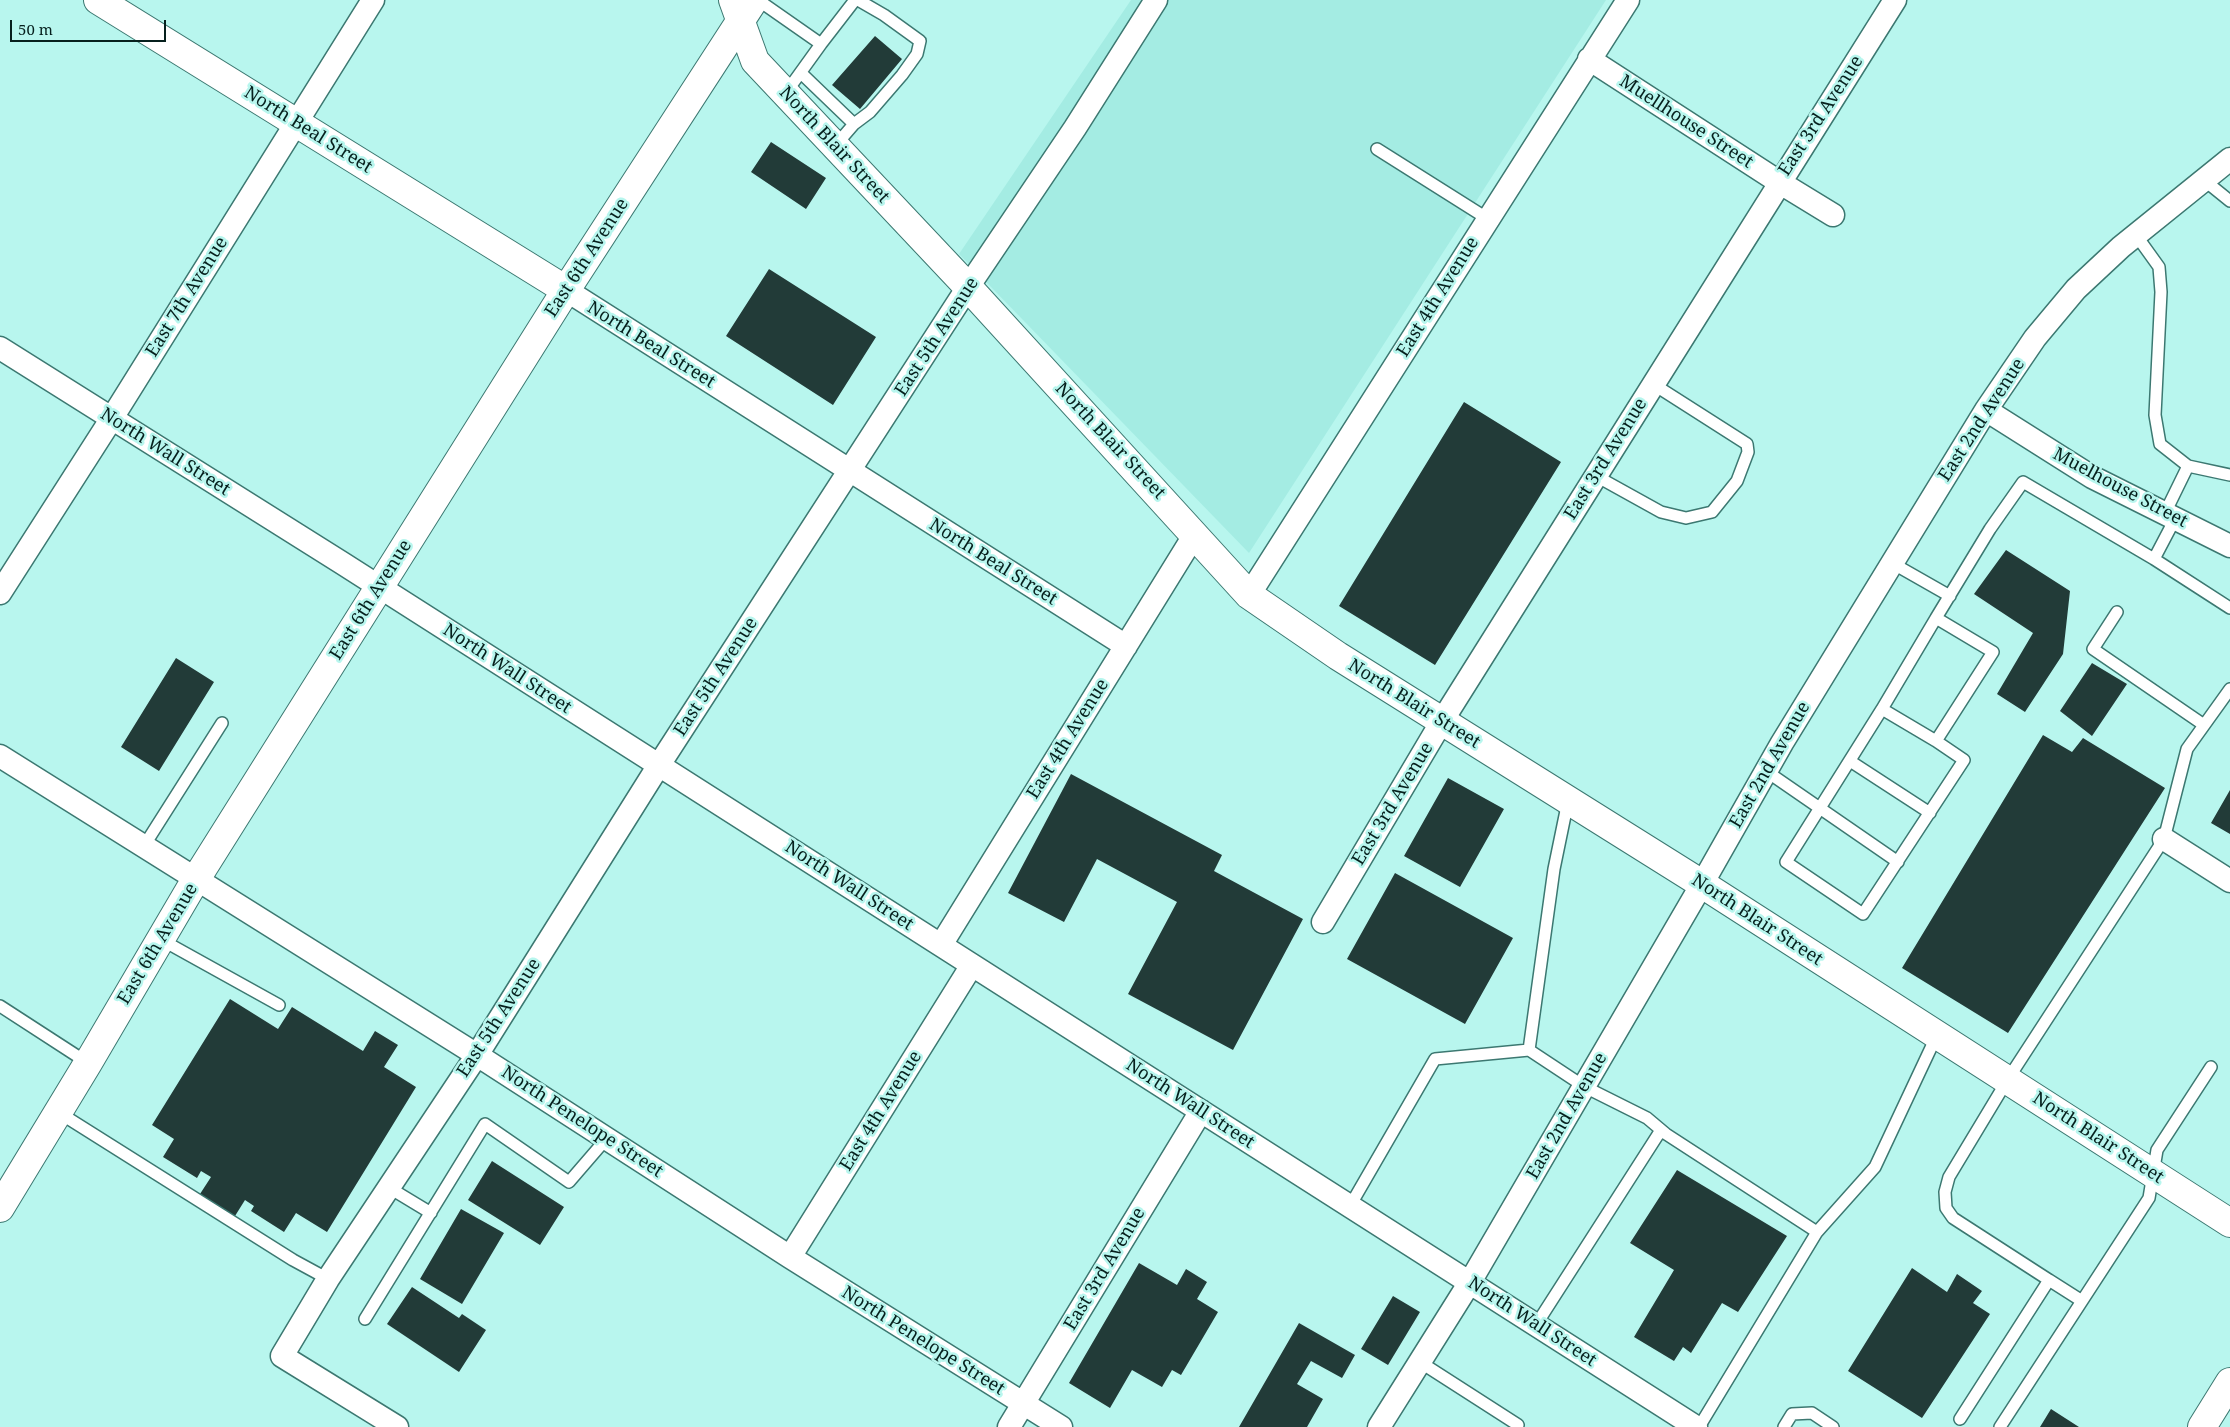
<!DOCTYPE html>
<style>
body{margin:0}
#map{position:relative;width:2230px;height:1427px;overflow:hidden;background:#b8f6ee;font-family:"Noto Serif",serif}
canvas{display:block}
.scale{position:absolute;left:10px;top:20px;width:156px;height:22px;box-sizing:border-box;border:2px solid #06201d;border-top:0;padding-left:6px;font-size:15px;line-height:18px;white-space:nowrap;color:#06201d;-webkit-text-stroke:4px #b8f6ee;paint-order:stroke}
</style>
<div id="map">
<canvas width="2230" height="1427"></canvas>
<div class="scale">50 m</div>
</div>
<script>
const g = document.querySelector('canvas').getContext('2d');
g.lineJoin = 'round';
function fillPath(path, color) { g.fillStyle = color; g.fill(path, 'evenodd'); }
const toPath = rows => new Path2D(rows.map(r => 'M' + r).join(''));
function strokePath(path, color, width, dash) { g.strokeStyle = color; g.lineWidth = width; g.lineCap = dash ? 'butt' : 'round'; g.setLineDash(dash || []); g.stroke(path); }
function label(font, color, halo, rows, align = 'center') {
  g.font = font + ' "Noto Serif",serif'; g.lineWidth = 5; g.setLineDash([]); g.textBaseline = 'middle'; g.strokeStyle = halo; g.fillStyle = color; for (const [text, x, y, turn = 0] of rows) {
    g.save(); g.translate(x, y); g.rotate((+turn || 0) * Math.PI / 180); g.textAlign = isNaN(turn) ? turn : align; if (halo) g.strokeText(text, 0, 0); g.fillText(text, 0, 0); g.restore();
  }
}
fillPath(toPath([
 [1131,0,1606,0,1249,553,959,254]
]), '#a4ece3');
fillPath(toPath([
 [875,36,902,59,860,109,832,85],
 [771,142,826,178,806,209,751,172],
 [769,269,876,337,833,405,726,336],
 [1464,402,1561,462,1435,665,1339,606],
 [2006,550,2070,591,2063,654,2025,712,1997,694,2033,633,1974,594],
 [176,658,214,682,159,771,121,747],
 [2092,663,2127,684,2092,736,2060,711],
 [2043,735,2072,752,2083,738,2165,788,2008,1033,1902,968],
 [1071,774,1222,855,1214,871,1303,919,1233,1050,1128,994,1177,902,1097,859,1064,922,1008,893],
 [1448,778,1504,809,1460,887,1404,856],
 [2230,790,2230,834,2211,823],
 [1395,873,1513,938,1465,1024,1347,959],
 [230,999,278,1029,292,1007,363,1051,375,1031,398,1045,384,1067,416,1087,327,1232,296,1213,284,1232,251,1211,254,1206,245,1200,235,1216,200,1194,211,1177,201,1171,197,1178,163,1157,174,1139,152,1125],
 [492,1161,564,1207,540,1245,468,1200],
 [1677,1170,1787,1236,1738,1312,1722,1303,1691,1353,1683,1347,1674,1361,1634,1337,1674,1270,1630,1243],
 [461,1209,504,1233,462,1304,420,1279],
 [1139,1263,1177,1285,1186,1269,1207,1282,1197,1299,1218,1312,1181,1375,1172,1370,1162,1387,1132,1370,1110,1408,1069,1383],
 [1912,1268,1947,1292,1957,1274,1982,1291,1973,1303,1990,1314,1922,1418,1848,1371],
 [412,1287,459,1318,462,1314,486,1330,459,1372,387,1324],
 [1393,1296,1420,1312,1388,1365,1361,1349],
 [1299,1323,1355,1355,1342,1378,1311,1361,1297,1384,1323,1399,1307,1427,1239,1427],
 [2051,1409,2079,1427,2040,1427]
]), '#223b38');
const service = toPath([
 [758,0,821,44,855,0],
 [801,73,854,124],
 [785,94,821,44],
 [835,146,854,124,870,112,902,75,917,54,920,41,884,15,858,0],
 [1377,149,1488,219],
 [2204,180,2230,201],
 [2136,235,2159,267,2161,292,2155,415,2160,444,2188,466,2165,513],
 [2188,466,2230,475],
 [1596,476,1661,512,1686,518,1712,512,1737,481,1748,452,1747,444,1653,384],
 [2175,519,2154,559,2230,608],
 [1892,563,1950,596],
 [2117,612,2093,649,2204,725],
 [1882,709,1936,618],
 [1936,741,1882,709,1786,862,1863,914,1964,760,1936,741,1993,652,1936,618,1990,529,2023,482,2154,559],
 [1850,761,1930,813],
 [1766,771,1898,862],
 [1568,801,1554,869,1529,1050,1585,1087,1647,1118,1666,1134,1817,1232,1699,1427],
 [144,846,222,723],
 [160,939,279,1005],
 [0,1006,88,1063],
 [58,1112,293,1260,328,1279],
 [388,1187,431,1213],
 [1350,1206,1435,1059,1529,1050],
 [1817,1232,1875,1167,1937,1035],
 [2049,1280,1953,1218,1946,1208,1945,1192,1949,1177,2008,1079,2164,839,2187,749,2230,689],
 [365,1319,485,1124,569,1182,607,1138],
 [1536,1325,1661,1130],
 [1420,1362,1518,1425],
 [1960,1419,2049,1280,2082,1301],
 [1784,1427,1792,1414,1812,1413,1833,1427],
 [2000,1427,2149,1198,2157,1150,2211,1067]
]);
const minor = toPath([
 [1589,59,1779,182,1833,215],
 [566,290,1126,646],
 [0,348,342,563,1696,1427],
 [1986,410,2092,477,2230,546],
 [0,593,112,418,373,0],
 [1249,595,1628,0],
 [0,756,477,1055,790,1257,1061,1427],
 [2164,839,2230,881],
 [1323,922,1442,721,1895,0],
 [941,945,1195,534],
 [790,1257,972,965],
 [397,1427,282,1356,328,1279,477,1055,659,765,968,287,1075,128,1156,0],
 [1009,1427,1201,1111],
 [1379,1427,1470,1282,1702,884,1782,743,1986,410,2035,338,2076,289,2121,247,2230,159]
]);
const tertiary = toPath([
 [98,0,566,290],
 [733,0,755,61,968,287,1249,595,1338,656,1702,884,2230,1223],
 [2202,1427,2230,1382]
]);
const secondary = toPath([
 [0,1208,88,1063,196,879,566,290,754,0]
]);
strokePath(service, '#3c7871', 14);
strokePath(minor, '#3c7871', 25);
strokePath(tertiary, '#3c7871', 30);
strokePath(secondary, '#3c7871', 30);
strokePath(service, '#fff', 11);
strokePath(minor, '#fff', 22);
strokePath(tertiary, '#fff', 28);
strokePath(secondary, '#fff', 28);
label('18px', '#06201d', '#b8f6ee', [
 ["East 3rd Avenue",1821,116,-57],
 ["Muellhouse Street",1686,122,33],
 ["North Beal Street",308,130,32],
 ["North Blair Street",834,145,47],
 ["East 6th Avenue",587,258,-57],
 ["East 7th Avenue",187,297,-58],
 ["East 4th Avenue",1438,297,-58],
 ["East 5th Avenue",937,337,-57],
 ["North Beal Street",651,345,32],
 ["East 2nd Avenue",1982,420,-57],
 ["North Blair Street",1110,441,47],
 ["North Wall Street",165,452,32],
 ["East 3rd Avenue",1606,459,-58],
 ["Muelhouse Street",2120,488,28],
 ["North Beal Street",993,562,32],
 ["East 6th Avenue",371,600,-58],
 ["North Wall Street",507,669,33],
 ["East 5th Avenue",716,677,-57],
 ["North Blair Street",1414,704,32],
 ["East 4th Avenue",1068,739,-58],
 ["East 2nd Avenue",1770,765,-60],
 ["East 3rd Avenue",1393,804,-59],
 ["North Wall Street",849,886,33],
 ["North Blair Street",1757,920,33],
 ["East 6th Avenue",158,944,-59],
 ["East 5th Avenue",499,1018,-57],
 ["North Wall Street",1190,1104,33],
 ["East 4th Avenue",881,1111,-58],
 ["East 2nd Avenue",1567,1116,-60],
 ["North Penelope Street",582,1122,33],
 ["North Blair Street",2098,1138,33],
 ["East 3rd Avenue",1105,1269,-59],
 ["North Wall Street",1532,1322,33],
 ["North Penelope Street",923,1341,32]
]);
</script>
